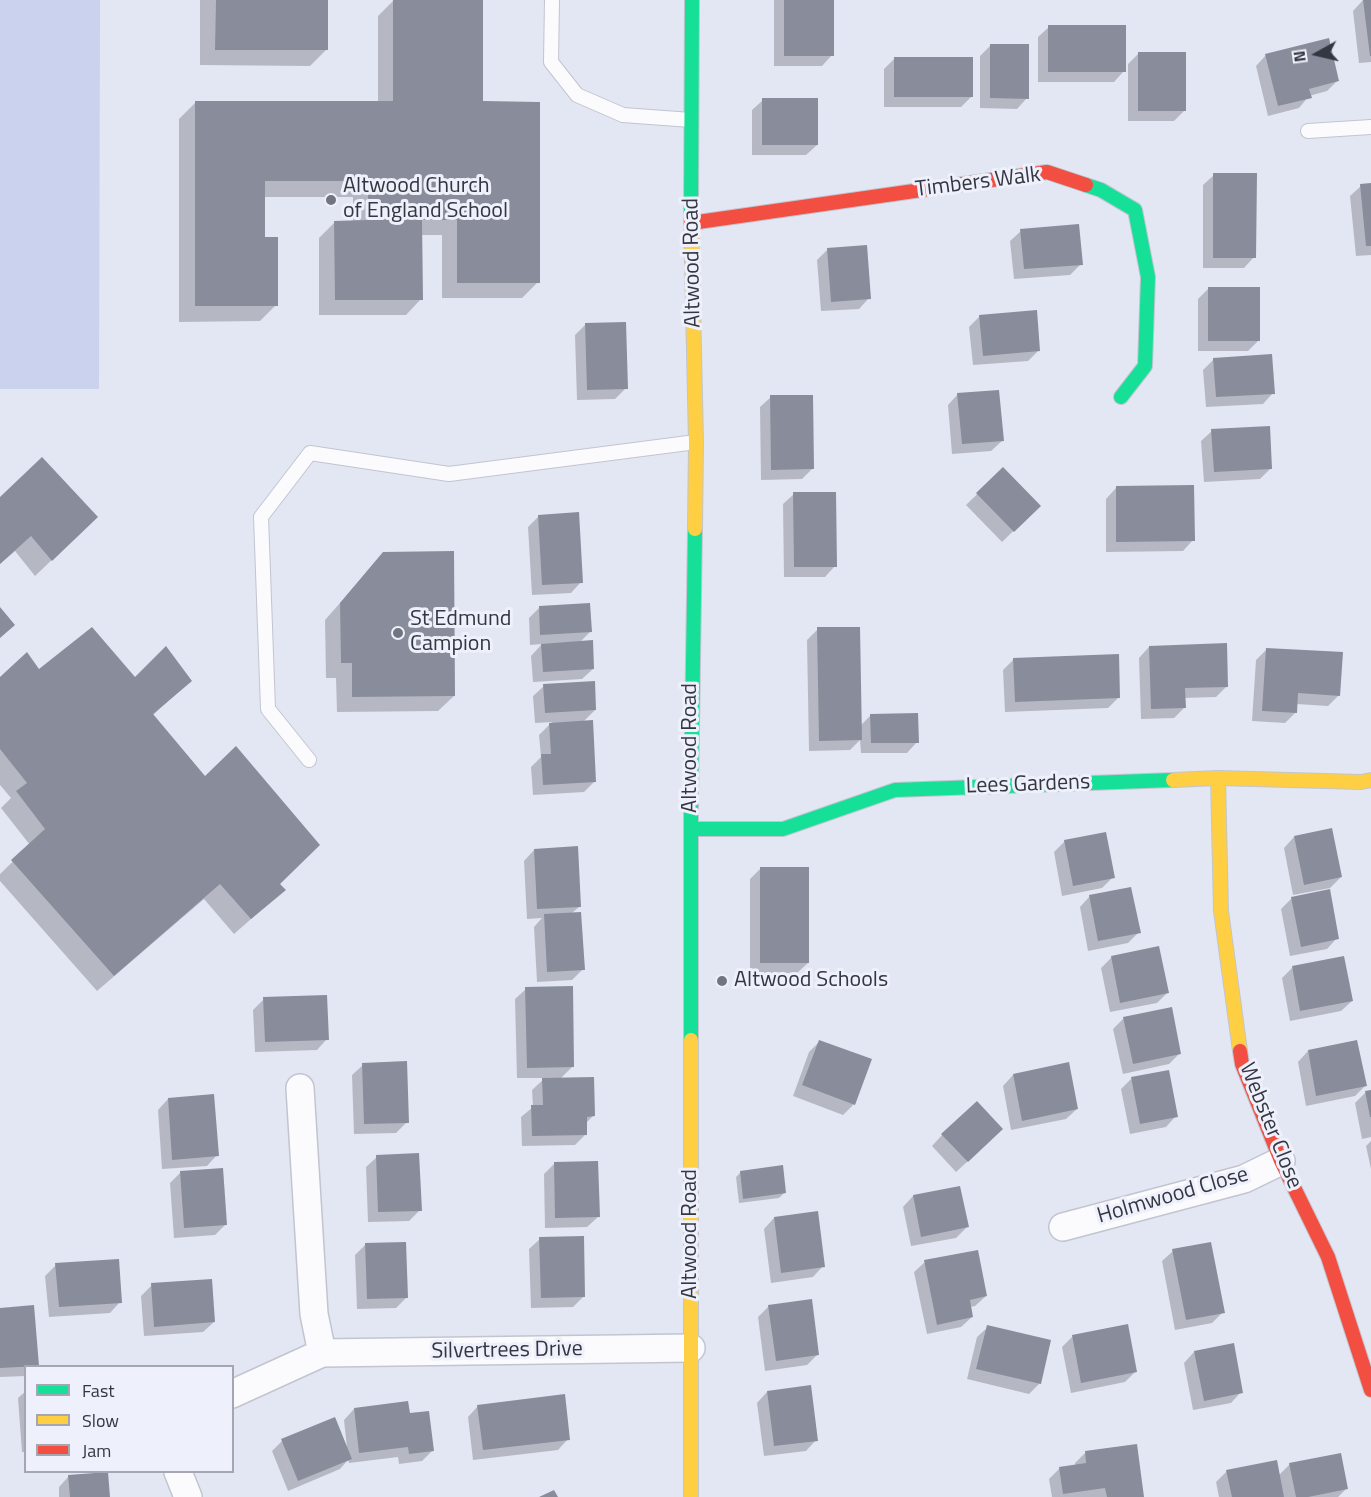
<!DOCTYPE html>
<style>
body{margin:0}
#map{position:relative;width:1371px;height:1497px;overflow:hidden;background:#e3e7f4;font-family:"Titillium Web",sans-serif}
canvas{display:block}
.legend{position:absolute;left:24px;top:1365px;width:210px;height:108px;box-sizing:border-box;background:#eef1fb;border:2px solid #a4a7b1;margin:0;padding:8px 10px;list-style:none;font-size:18px;color:#343741}
.legend li{display:flex;align-items:center;gap:12px;height:30px}
.legend b{width:30px;border:2px solid #a4a7b1}
.north{position:absolute;left:1287px;top:24px;width:60px;height:60px;-webkit-text-stroke:4px #eef1fb;paint-order:stroke;rotate:262deg;font-size:16px;font-weight:700;line-height:24px;text-align:center;color:#343741}
.north::after{content:'';display:block;margin:auto;width:21px;height:27px;background:#343741;clip-path:polygon(50% 0,100% 100%,50% 72%,0 100%)}
</style>
<div id="map">
<canvas width="1371" height="1497"></canvas>
<ul class="legend">
<li><b style="height:8px;background:#16e098"></b>Fast</li>
<li><b style="height:8px;background:#ffcf43"></b>Slow</li>
<li><b style="height:8px;background:#f24e42"></b>Jam</li>
</ul>
<div class="north">N</div>
</div>
<script>
const g = document.querySelector('canvas').getContext('2d');
g.lineJoin = 'round';
function fillPath(path, color) { g.fillStyle = color; g.fill(path, 'evenodd'); }
const toPath = rows => new Path2D(rows.map(r => 'M' + r).join(''));
function strokePath(path, color, width, dash) { g.strokeStyle = color; g.lineWidth = width; g.lineCap = dash ? 'butt' : 'round'; g.setLineDash(dash || []); g.stroke(path); }
function label(font, color, halo, rows, align = 'center') {
  g.font = font + ' "Titillium Web",sans-serif'; g.lineWidth = 6; g.setLineDash([]); g.textBaseline = 'middle'; g.strokeStyle = halo; g.fillStyle = color; for (const [text, x, y, turn = 0] of rows) {
    g.save(); g.translate(x, y); g.rotate((+turn || 0) * Math.PI / 180); g.textAlign = isNaN(turn) ? turn : align; if (halo) g.strokeText(text, 0, 0); g.fillText(text, 0, 0); g.restore();
  }
}
fillPath(toPath([
 [0,0,100,0,99,389,0,389]
]), '#cad2ed');
fillPath(toPath([
 [200,0,326,0,326,50,310,66,200,65],
 [394,0,482,103,538,282,522,298,442,298,442,235,421,235,421,299,406,315,319,315,319,238,335,222,353,222,353,197,263,197,263,238,276,305,260,321,179,322,179,119,195,103,378,103,378,16],
 [774,0,833,0,832,55,822,66,774,66],
 [1363,0,1371,0,1371,62,1359,63,1353,11],
 [1049,27,1124,71,1114,82,1038,82,1038,37],
 [990,46,1027,98,1017,109,980,108,980,56],
 [1139,53,1185,110,1174,121,1128,121,1128,64],
 [1266,55,1337,81,1327,91,1309,96,1299,108,1268,116,1256,66],
 [895,58,972,96,961,107,884,107,884,69],
 [763,100,817,145,806,155,752,155,752,110],
 [1214,175,1254,257,1244,268,1203,268,1203,185],
 [1371,185,1371,255,1356,256,1350,196,1361,186],
 [1021,231,1081,264,1070,275,1014,279,1010,241],
 [827,250,869,298,859,309,821,311,817,260],
 [1209,288,1259,340,1248,351,1198,351,1198,299],
 [980,316,1039,350,1028,361,973,365,969,327],
 [586,324,626,388,615,399,577,400,575,335],
 [1214,359,1273,393,1263,404,1206,407,1203,370],
 [958,394,1002,441,991,451,952,454,948,405],
 [771,397,812,469,802,479,761,480,760,407],
 [1212,431,1271,468,1260,479,1204,482,1201,441],
 [1003,469,1039,506,1002,542,966,505],
 [1116,488,1193,540,1183,551,1106,552,1106,499],
 [794,494,835,566,825,577,784,577,783,504],
 [0,499,80,533,35,576,15,551,0,564],
 [539,516,581,582,571,593,532,595,528,527],
 [384,553,454,696,438,711,337,712,336,678,326,678,325,620],
 [539,608,590,632,579,643,593,669,582,679,533,682,531,656,542,644,530,645,529,618],
 [818,629,860,726,871,715,917,742,907,753,861,753,860,740,850,750,809,751,807,640],
 [1149,647,1226,687,1216,697,1184,698,1185,707,1174,718,1141,719,1139,658],
 [1267,649,1339,695,1328,706,1296,704,1296,712,1285,723,1252,721,1256,660],
 [1014,659,1119,697,1108,708,1005,712,1003,670],
 [39,671,135,679,190,681,152,716,205,778,284,890,234,934,204,899,97,991,0,881,0,874,30,845,1,808,11,798,0,785,0,679],
 [544,686,595,710,582,723,595,781,584,792,533,795,531,767,541,757,539,735,552,722,535,723,533,696],
 [1294,837,1341,877,1330,888,1293,895,1284,848],
 [1065,841,1113,877,1102,888,1062,896,1054,852],
 [534,850,580,906,571,914,583,969,572,980,537,982,534,927,542,918,527,919,524,861],
 [761,868,808,963,797,973,750,973,750,879],
 [1090,896,1139,932,1128,943,1088,951,1080,907],
 [1292,898,1337,938,1327,949,1290,956,1281,909],
 [1112,957,1167,993,1157,1003,1110,1012,1101,968],
 [1292,968,1352,1001,1341,1011,1290,1021,1282,978],
 [526,989,572,1067,560,1079,593,1116,585,1124,585,1135,575,1145,522,1146,521,1117,533,1107,532,1090,545,1078,517,1078,515,999],
 [264,999,327,1039,317,1050,255,1052,253,1010],
 [1124,1018,1179,1054,1169,1064,1123,1074,1113,1029],
 [819,1042,854,1104,843,1115,793,1096,809,1052],
 [1308,1051,1365,1086,1355,1096,1306,1106,1298,1062],
 [363,1065,407,1122,396,1133,354,1134,352,1075],
 [1013,1075,1077,1109,1066,1119,1011,1130,1003,1086],
 [1131,1079,1176,1116,1166,1127,1130,1134,1121,1089],
 [1371,1092,1371,1137,1362,1139,1355,1103,1365,1093],
 [168,1099,217,1155,207,1166,162,1169,158,1110],
 [942,1135,991,1140,956,1172,932,1146],
 [1371,1141,1371,1169,1366,1146],
 [377,1157,420,1210,409,1221,368,1222,366,1167],
 [554,1164,598,1217,587,1227,545,1228,544,1174],
 [181,1172,225,1225,215,1235,174,1238,170,1183],
 [741,1172,784,1193,779,1198,739,1203,736,1177],
 [913,1196,967,1227,956,1238,911,1246,903,1207],
 [774,1218,823,1266,813,1277,771,1283,764,1229],
 [540,1239,584,1296,573,1307,531,1308,529,1249],
 [365,1245,407,1297,396,1308,357,1309,355,1255],
 [1173,1251,1223,1312,1212,1323,1175,1330,1162,1261],
 [925,1262,986,1296,975,1306,970,1307,972,1317,961,1327,927,1334,914,1272],
 [56,1265,120,1302,110,1313,49,1317,45,1276],
 [152,1285,214,1322,203,1332,144,1336,141,1296],
 [769,1306,818,1354,807,1365,765,1371,758,1317],
 [0,1309,37,1365,26,1366,26,1376,0,1377],
 [988,1327,1040,1383,1029,1394,967,1379,977,1337],
 [1073,1336,1136,1371,1125,1382,1071,1393,1062,1347],
 [1194,1352,1241,1392,1231,1403,1193,1410,1184,1363],
 [26,1391,26,1452,22,1452,18,1398],
 [767,1392,816,1440,806,1451,764,1456,757,1403],
 [478,1406,568,1439,558,1450,473,1460,468,1417],
 [354,1409,409,1415,433,1450,422,1461,399,1464,398,1457,349,1463,348,1460,340,1469,288,1491,272,1451,282,1441,347,1448,344,1420],
 [1085,1453,1143,1497,1052,1497,1049,1479,1060,1468,1075,1466,1075,1463],
 [1290,1464,1347,1488,1338,1497,1219,1497,1216,1482,1227,1471,1278,1476],
 [69,1476,108,1497,59,1497,59,1487]
]), '#0003');
fillPath(toPath([
 [216,0,328,0,328,50,215,50],
 [393,0,483,0,483,101,540,102,540,283,457,283,457,220,422,220,423,300,335,300,334,221,368,220,368,181,265,181,265,237,278,237,278,306,195,306,195,101,393,101],
 [784,0,834,0,834,56,784,56],
 [1363,0,1371,0,1371,56,1370,56],
 [1048,25,1126,25,1126,72,1048,72],
 [1329,38,1339,81,1309,89,1312,98,1278,106,1265,54],
 [990,44,1029,44,1029,99,990,98],
 [1138,52,1186,52,1186,111,1138,111],
 [894,57,973,57,973,97,894,97],
 [762,98,818,98,818,145,762,145],
 [1213,173,1257,173,1256,258,1213,258],
 [1371,183,1371,246,1366,246,1360,184],
 [1079,224,1083,265,1024,269,1020,229],
 [867,245,871,299,831,302,827,248],
 [1208,287,1260,287,1260,341,1208,341],
 [1037,310,1040,351,983,356,979,315],
 [626,322,628,389,587,390,585,323],
 [1272,354,1275,394,1216,397,1213,358],
 [999,390,1004,441,962,444,957,393],
 [770,395,813,395,814,469,771,470],
 [1270,426,1272,469,1214,472,1211,429],
 [42,457,98,517,52,561,31,536,0,564,0,497],
 [1003,467,1041,506,1014,532,976,493],
 [1194,485,1195,541,1116,542,1116,486],
 [793,492,836,492,837,567,794,567],
 [579,512,583,583,542,585,538,515],
 [454,551,455,696,352,697,352,663,341,663,340,603,383,552],
 [590,603,592,632,540,635,539,606],
 [0,607,15,625,0,638],
 [92,627,135,677,166,646,192,681,153,714,205,776,236,746,320,845,280,884,286,890,251,919,220,884,114,976,11,860,45,829,16,791,27,783,0,749,0,677,27,652,39,669],
 [817,627,860,627,862,740,819,741],
 [593,640,594,669,543,672,541,644],
 [1227,643,1228,687,1185,688,1186,708,1151,709,1149,646],
 [1266,648,1343,652,1340,696,1298,693,1297,713,1262,711],
 [1119,654,1120,698,1015,702,1013,658],
 [595,681,596,710,545,713,543,684],
 [918,713,919,743,871,743,870,714],
 [593,720,596,782,543,785,541,754,551,754,549,723],
 [1332,828,1342,877,1304,885,1294,836],
 [1106,832,1115,878,1073,886,1064,840],
 [578,846,581,907,537,909,534,849],
 [760,867,809,867,809,963,760,963],
 [1131,887,1141,933,1098,941,1089,895],
 [1330,889,1339,939,1301,947,1291,897],
 [581,912,585,970,547,972,544,914],
 [1159,946,1169,993,1120,1003,1111,956],
 [1344,956,1353,1001,1300,1011,1292,966],
 [573,986,574,1067,527,1068,525,987],
 [327,995,329,1040,265,1042,263,997],
 [1172,1007,1181,1054,1133,1064,1123,1017],
 [819,1040,872,1059,855,1105,802,1085],
 [1357,1040,1367,1086,1316,1096,1308,1050],
 [407,1061,409,1123,364,1124,362,1063],
 [1069,1062,1078,1109,1022,1121,1013,1074],
 [1169,1070,1178,1117,1140,1124,1131,1077],
 [594,1077,595,1116,587,1117,587,1135,532,1136,531,1105,543,1105,542,1078],
 [1371,1090,1371,1117,1370,1117,1365,1091],
 [214,1094,219,1156,172,1160,168,1098],
 [977,1101,1003,1129,968,1162,941,1134],
 [419,1153,422,1211,378,1212,376,1155],
 [598,1161,600,1217,555,1218,554,1162],
 [783,1165,786,1193,743,1199,740,1171],
 [223,1168,227,1225,184,1228,180,1171],
 [960,1186,969,1227,921,1237,913,1195],
 [818,1211,825,1267,781,1273,774,1217],
 [584,1236,585,1297,541,1298,539,1237],
 [406,1242,408,1298,367,1299,365,1243],
 [1211,1242,1225,1313,1186,1320,1172,1249],
 [978,1250,987,1296,970,1300,973,1317,937,1325,924,1260],
 [119,1259,122,1303,59,1307,55,1263],
 [212,1279,215,1322,154,1327,151,1283],
 [812,1299,819,1355,776,1361,768,1305],
 [34,1305,39,1366,0,1368,0,1308],
 [1128,1324,1137,1372,1081,1383,1072,1335],
 [987,1325,1051,1340,1041,1384,976,1369],
 [1234,1343,1243,1393,1204,1401,1194,1351],
 [811,1385,818,1441,774,1446,767,1391],
 [565,1394,570,1440,483,1450,477,1405],
 [408,1401,410,1413,429,1411,434,1451,409,1454,408,1447,359,1453,354,1408],
 [335,1417,352,1459,298,1481,281,1439],
 [1137,1444,1144,1497,1107,1497,1105,1488,1063,1494,1059,1467,1086,1463,1085,1451],
 [1341,1453,1348,1489,1308,1497,1296,1497,1289,1463],
 [1277,1460,1284,1497,1232,1497,1226,1470],
 [108,1472,110,1497,70,1497,68,1475],
 [554,1490,558,1497,539,1497]
]), '#888c9b');
const lane = toPath([
 [552,0,551,62,577,95,623,115,691,120],
 [1308,131,1371,127],
 [309,760,268,709,261,517,310,453,449,474,696,442]
]);
const street = toPath([
 [300,1088,314,1314,322,1353],
 [1063,1227,1244,1179,1281,1161],
 [232,1394,322,1353,691,1348],
 [178,1472,188,1497]
]);
const fast = toPath([
 [1086,185,1101,190,1135,210,1148,277,1145,366,1121,397],
 [691,215,692,0],
 [691,829,783,829,895,790,1173,780],
 [691,1040,691,795,695,529]
]);
const slow = toPath([
 [691,215,696,442,695,529],
 [1218,778,1221,911,1240,1051],
 [1173,780,1218,778,1361,782,1371,780],
 [691,1040,691,1497]
]);
const jam = toPath([
 [691,223,1047,172,1086,185],
 [1240,1051,1242,1064,1281,1161,1328,1257,1371,1390]
]);
strokePath(lane, '#c2c5cf', 16);
strokePath(street, '#c2c5cf', 30);
strokePath(fast, '#c2c5cf', 16);
strokePath(slow, '#c2c5cf', 16);
strokePath(jam, '#c2c5cf', 16);
strokePath(lane, '#fbfbfd', 14);
strokePath(street, '#fbfbfd', 27);
strokePath(fast, '#16e098', 14);
strokePath(slow, '#ffcf43', 14);
strokePath(jam, '#f24e42', 14);
for (const [x, y, r, color] of [
 [331,200,6,"#717580"],
 [398,633,6,"#717580"],
 [722,981,6,"#717580"]
]) { const dot = new Path2D(); dot.arc(x, y, r, 0, 2 * Math.PI); g.fillStyle = color; g.fill(dot); strokePath(dot, '#eef1fb', 2); }
label('22px', '#343741', '#eef1fb', [
 ["Timbers Walk",978,183,-7],
 ["Altwood Road",693,263,-91],
 ["Altwood Road",691,748,-90],
 ["Lees Gardens",1028,785,-2],
 ["Webster Close",1270,1126,68],
 ["Holmwood Close",1173,1196,-16],
 ["Altwood Road",691,1234,-90],
 ["Silvertrees Drive",507,1351,-1]
]);
label('22px', '#343741', '#eef1fb', [
 ["Altwood Church",343,187],
 ["of England School",343,212],
 ["St Edmund",410,620],
 ["Campion",410,645],
 ["Altwood Schools",734,981]
], 'left');
</script>
